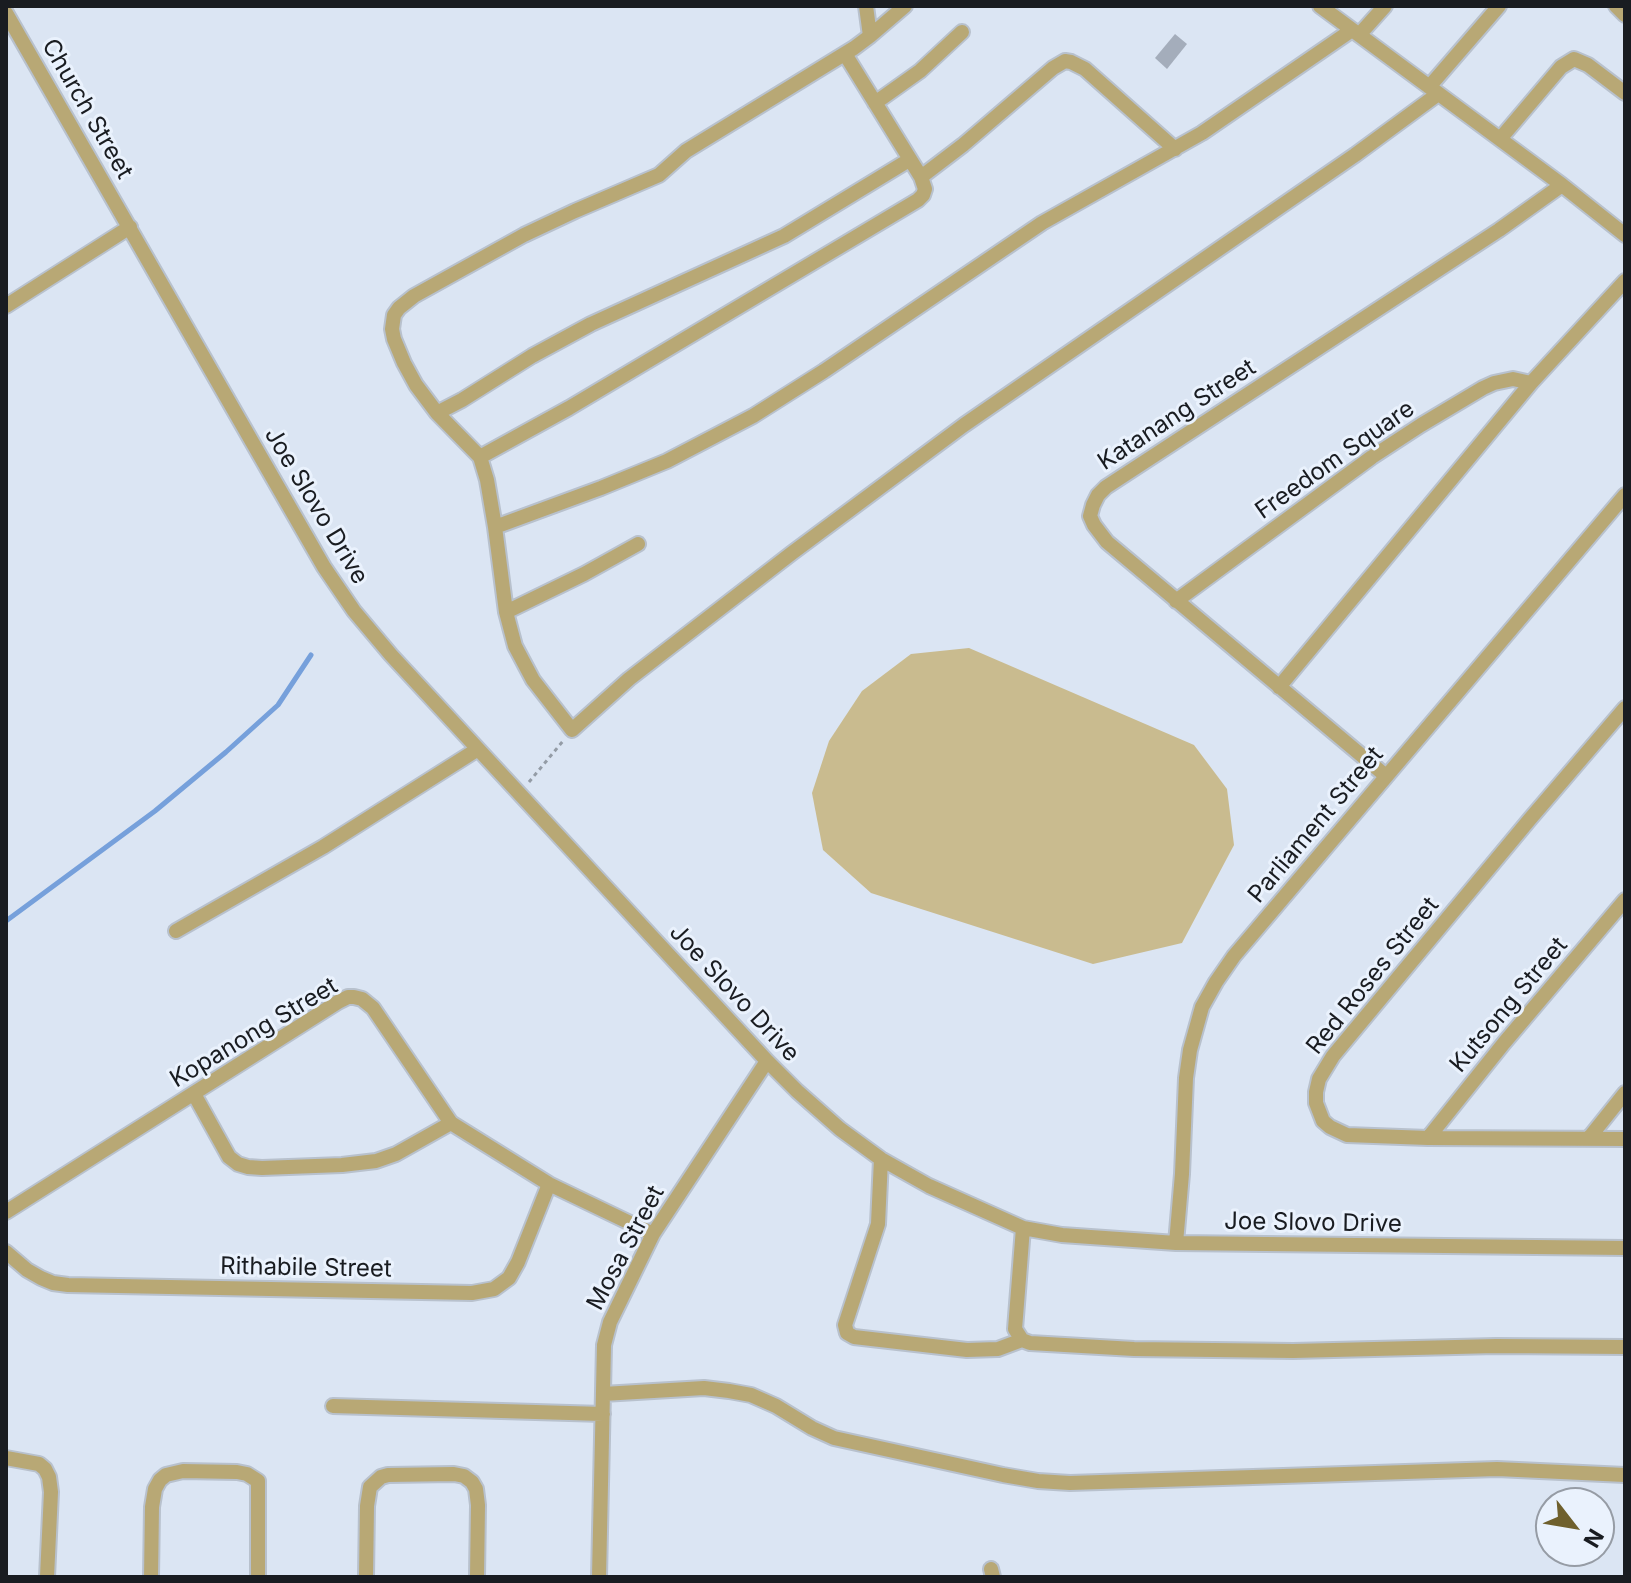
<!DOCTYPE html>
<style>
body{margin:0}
#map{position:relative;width:1631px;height:1583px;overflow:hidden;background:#dbe5f3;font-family:Inter,sans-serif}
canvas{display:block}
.frame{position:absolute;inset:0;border:8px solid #191c21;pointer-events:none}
.north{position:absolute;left:1535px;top:1487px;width:80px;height:80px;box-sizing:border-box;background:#eaf2fd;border:2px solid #969ca5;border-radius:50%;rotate:121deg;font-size:22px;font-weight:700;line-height:32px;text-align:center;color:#191c21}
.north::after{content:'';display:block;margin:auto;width:28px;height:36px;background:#6f602d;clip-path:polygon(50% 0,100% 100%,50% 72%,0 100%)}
</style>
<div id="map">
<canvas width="1631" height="1583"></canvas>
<div class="frame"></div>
<div class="north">N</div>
</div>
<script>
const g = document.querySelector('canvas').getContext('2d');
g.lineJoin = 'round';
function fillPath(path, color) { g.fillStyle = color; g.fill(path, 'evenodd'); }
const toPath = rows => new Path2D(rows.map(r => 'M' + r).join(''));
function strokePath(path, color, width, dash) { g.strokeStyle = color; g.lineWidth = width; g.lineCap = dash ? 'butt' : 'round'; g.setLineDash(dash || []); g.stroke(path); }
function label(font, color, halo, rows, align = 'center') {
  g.font = font + ' Inter,sans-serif'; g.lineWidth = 6; g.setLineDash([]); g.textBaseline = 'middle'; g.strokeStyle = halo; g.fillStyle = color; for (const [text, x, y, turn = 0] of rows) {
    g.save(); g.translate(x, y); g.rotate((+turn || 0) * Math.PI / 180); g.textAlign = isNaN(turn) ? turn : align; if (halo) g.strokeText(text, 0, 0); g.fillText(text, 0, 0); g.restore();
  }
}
fillPath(toPath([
 [969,648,1194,745,1227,789,1234,845,1182,943,1093,964,871,893,823,850,812,793,829,741,862,691,911,654]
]), '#c9bb8f');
strokePath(toPath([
 [6,921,155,811,226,752,278,705,311,655]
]), '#76a0db', 5);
fillPath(toPath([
 [1175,34,1187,44,1167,69,1155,58]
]), '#a4adbb');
const minor = toPath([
 [866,6,870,36,854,48,686,151,659,175,575,211,524,235,414,296,399,308,394,315,392,329,394,339,404,363,416,385,437,413,462,400,532,356,591,324,784,236,909,160],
 [1320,6,1562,185,1625,235],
 [1616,6,1625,15],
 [6,13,278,487,324,567,354,611,391,655,767,1061,797,1091,840,1129,881,1159,929,1186,1023,1228,1062,1235,1176,1243,1625,1248],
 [1359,35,1385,6],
 [870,36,905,6],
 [845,54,921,177,963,145,1053,68,1065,61,1071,62,1085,69,1175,149],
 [1429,87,1499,6],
 [875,103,920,71,962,32],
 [1500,139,1561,67,1574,59,1588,65,1625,93],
 [6,306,130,227],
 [437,413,480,457,487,480,495,527,506,612,515,646,533,680,572,730,629,679,792,553,964,425,1355,155,1438,94],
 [480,457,569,408,918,200,923,195,925,189,921,177],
 [495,527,601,488,667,461,753,416,824,371,1042,223,1202,133,1352,30],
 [1176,601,1372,457,1421,425,1483,388,1494,383,1513,379,1531,383],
 [506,612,584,574,638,544],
 [1279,687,1531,383,1625,281],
 [1625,708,1530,819,1333,1056,1319,1079,1316,1092,1316,1103,1323,1121,1330,1127,1347,1135,1428,1138,1625,1139],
 [1386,776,1107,542,1094,525,1090,516,1093,505,1098,495,1106,487,1499,230,1562,185],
 [176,931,323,847,478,749],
 [194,1094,229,1157,238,1164,248,1167,262,1168,342,1165,376,1161,396,1154,451,1123],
 [1428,1138,1504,1043,1625,900],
 [1589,1138,1625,1093],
 [881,1159,878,1224,845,1325,847,1333,854,1337,967,1350,998,1349,1022,1340],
 [6,1212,338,1002,348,997,354,997,362,999,373,1008,451,1123,549,1184,653,1234],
 [1023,1228,1015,1329,1022,1340,1030,1343,1134,1349,1293,1351,1496,1346,1625,1347],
 [1176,1243,1182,1174,1186,1078,1190,1050,1202,1007,1216,982,1234,956,1625,495],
 [6,1252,27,1270,41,1278,53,1283,68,1285,472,1293,494,1289,509,1278,518,1262,549,1184],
 [603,1394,704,1388,729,1391,751,1395,776,1406,812,1428,834,1438,1003,1475,1038,1481,1070,1483,1497,1469,1625,1475],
 [333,1406,603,1414],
 [6,1458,39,1464,45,1469,49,1477,51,1492,47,1577],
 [991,1569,993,1577],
 [151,1577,152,1507,155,1489,160,1480,166,1475,183,1471,237,1472,247,1474,258,1481,258,1577],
 [366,1577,367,1506,370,1487,381,1477,388,1475,454,1474,464,1476,472,1482,476,1489,478,1505,477,1577],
 [599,1577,604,1345,610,1322,653,1234,767,1061]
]);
strokePath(minor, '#b8c1cd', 18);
strokePath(toPath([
 [529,782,563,741]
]), '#949ca6', 3, [4, 4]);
strokePath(minor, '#b8a875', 14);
label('24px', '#191c21', '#eaf2fd', [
 ["Church Street",87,109,60],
 ["Katanang Street",1177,415,-33],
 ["Freedom Square",1335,460,-35],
 ["Joe Slovo Drive",316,506,59],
 ["Parliament Street",1316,825,-50],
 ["Red Roses Street",1373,976,-51],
 ["Joe Slovo Drive",734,993,47],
 ["Kutsong Street",1509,1005,-50],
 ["Kopanong Street",254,1033,-31],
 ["Joe Slovo Drive",1313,1223,1],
 ["Mosa Street",626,1248,-62],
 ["Rithabile Street",306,1268,1]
]);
</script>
